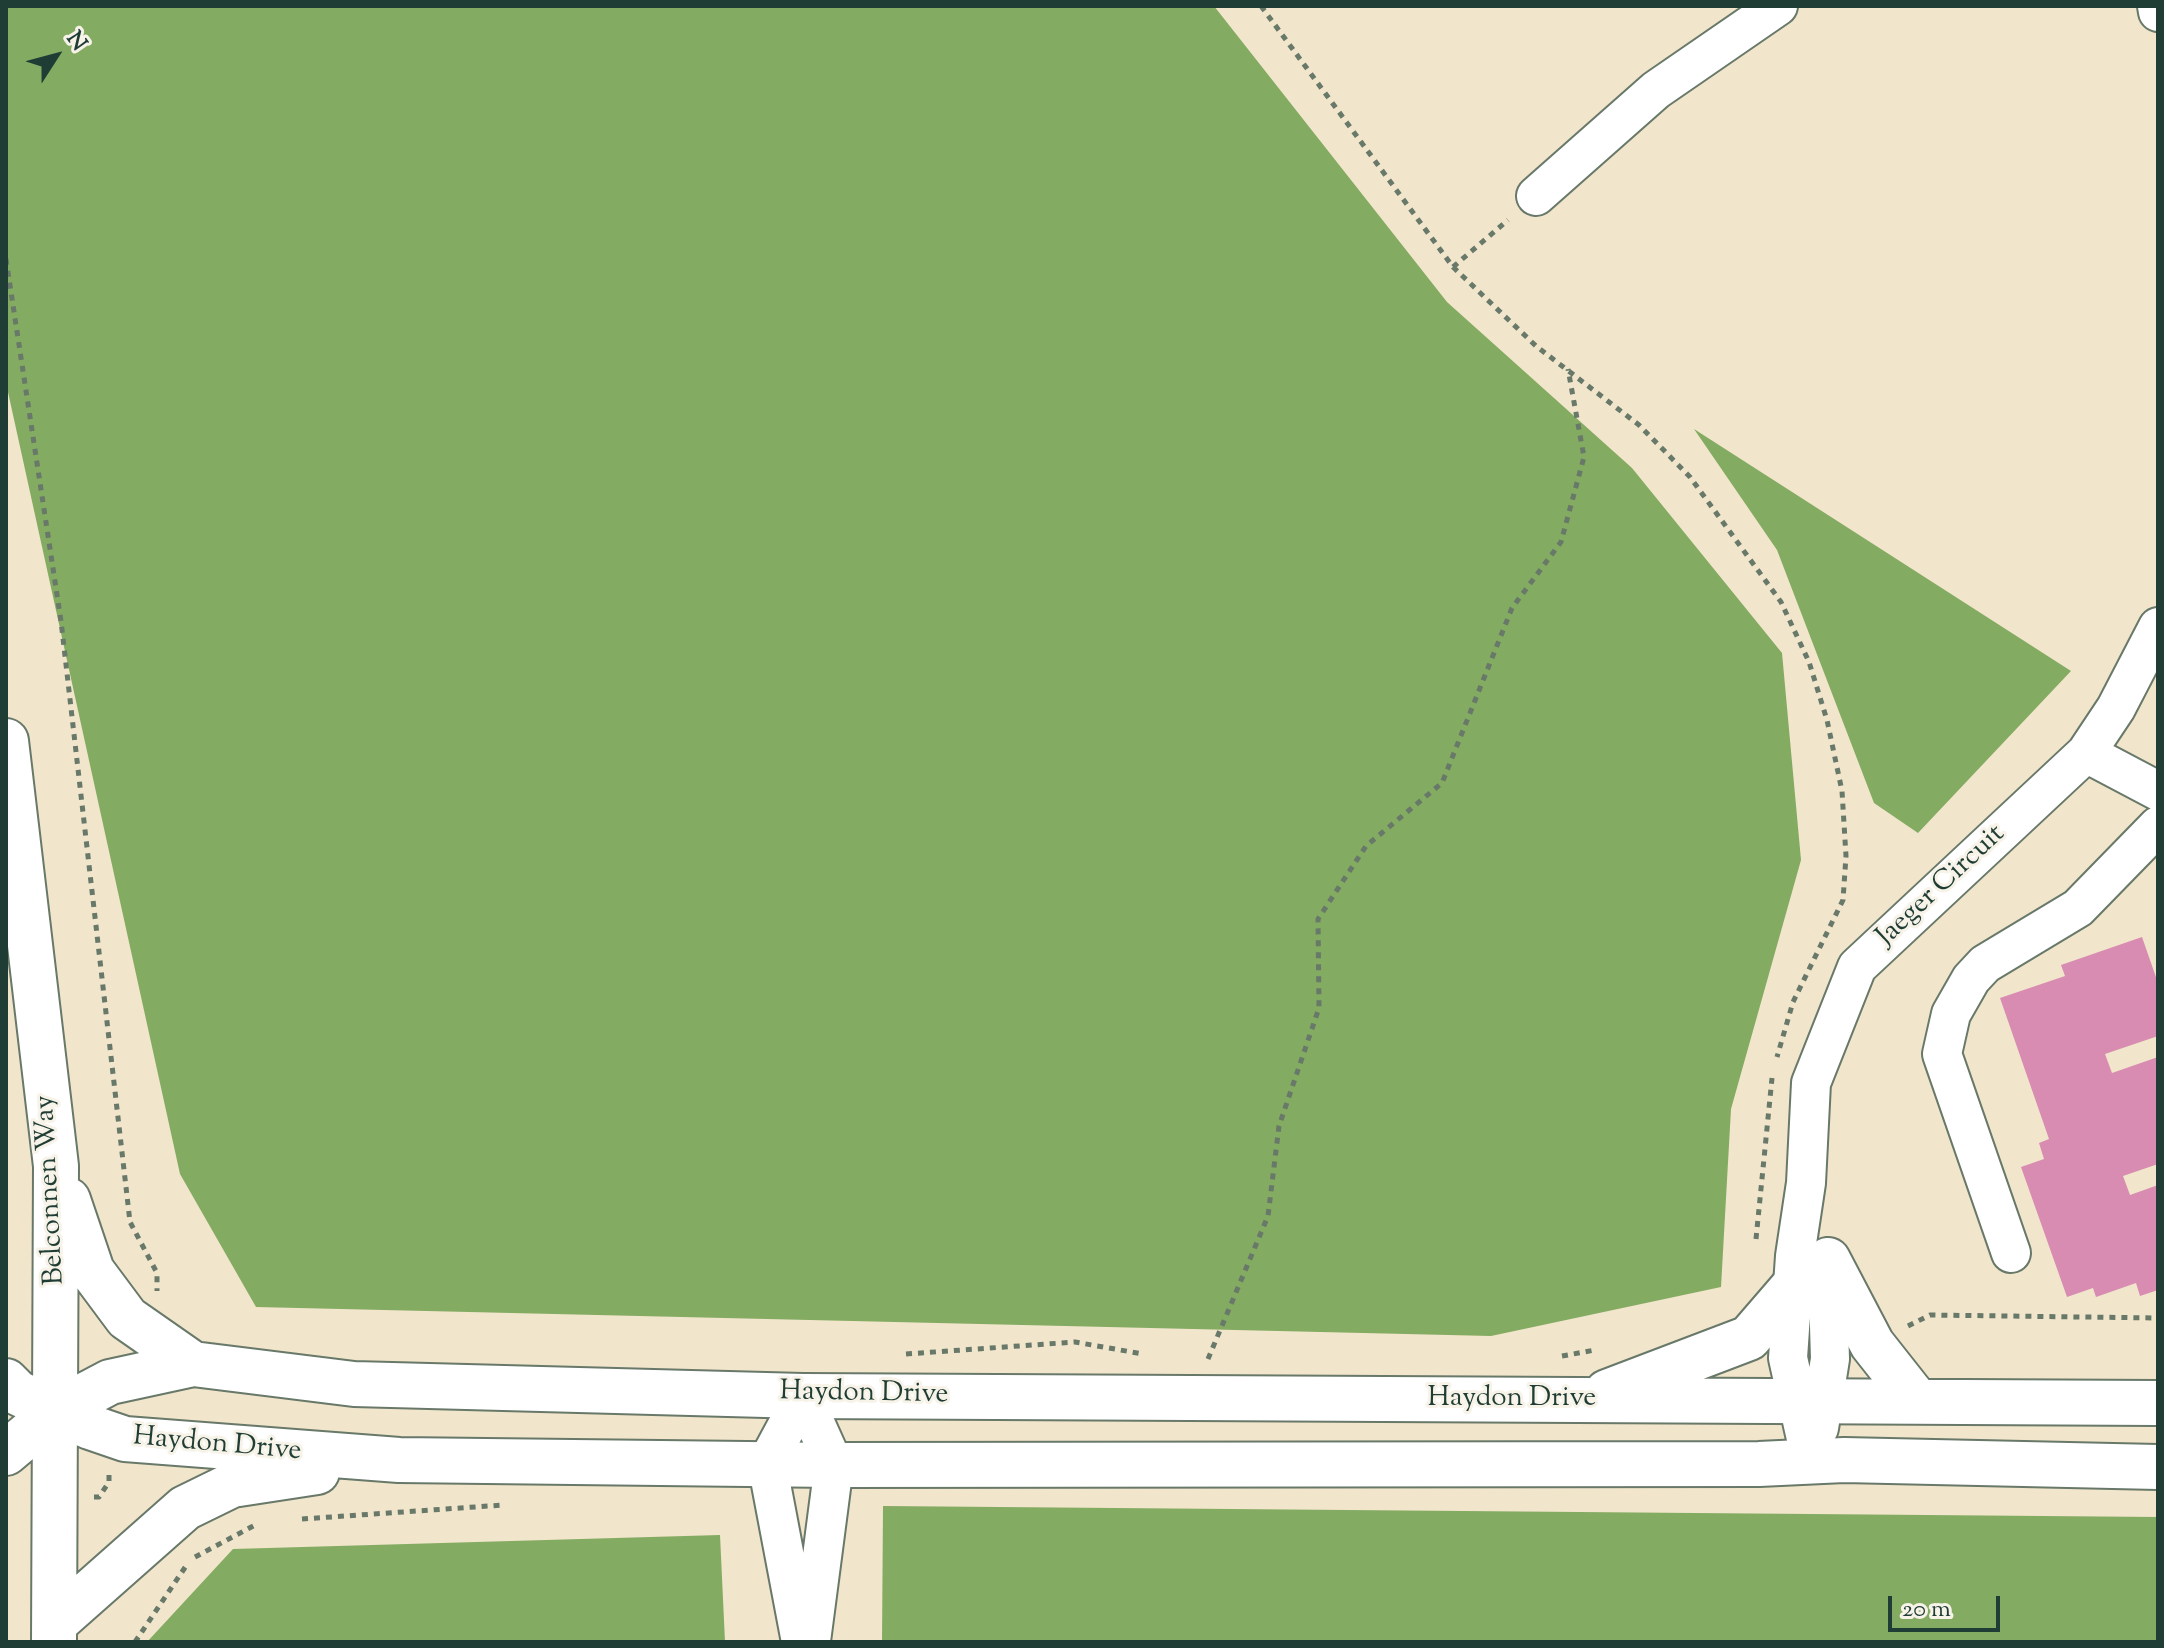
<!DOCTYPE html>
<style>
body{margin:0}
#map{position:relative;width:2164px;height:1648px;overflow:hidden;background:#f1e5cb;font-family:"Sorts Mill Goudy",serif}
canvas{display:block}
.frame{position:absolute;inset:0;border:8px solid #1f3d34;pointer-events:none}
.north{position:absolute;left:16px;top:16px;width:80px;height:80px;-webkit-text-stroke:6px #f7f3e8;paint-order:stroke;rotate:54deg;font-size:22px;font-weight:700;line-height:32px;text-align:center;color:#1f3d34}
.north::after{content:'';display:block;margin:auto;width:28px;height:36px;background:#1f3d34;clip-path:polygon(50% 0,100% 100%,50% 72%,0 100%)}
.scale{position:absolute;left:1888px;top:1596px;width:112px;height:36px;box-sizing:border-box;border:4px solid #1f3d34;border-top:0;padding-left:10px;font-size:24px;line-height:28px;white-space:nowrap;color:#1f3d34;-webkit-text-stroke:6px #f7f3e8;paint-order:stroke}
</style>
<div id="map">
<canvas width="2164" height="1648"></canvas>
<div class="frame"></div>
<div class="north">N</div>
<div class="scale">20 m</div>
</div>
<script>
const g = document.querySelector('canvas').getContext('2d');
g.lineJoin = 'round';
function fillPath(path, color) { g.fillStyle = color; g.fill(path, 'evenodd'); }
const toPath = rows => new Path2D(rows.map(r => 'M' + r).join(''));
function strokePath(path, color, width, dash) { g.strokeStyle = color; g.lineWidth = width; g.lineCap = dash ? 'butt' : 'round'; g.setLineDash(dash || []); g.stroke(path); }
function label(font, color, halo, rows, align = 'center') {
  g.font = font + ' "Sorts Mill Goudy",serif'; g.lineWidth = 6; g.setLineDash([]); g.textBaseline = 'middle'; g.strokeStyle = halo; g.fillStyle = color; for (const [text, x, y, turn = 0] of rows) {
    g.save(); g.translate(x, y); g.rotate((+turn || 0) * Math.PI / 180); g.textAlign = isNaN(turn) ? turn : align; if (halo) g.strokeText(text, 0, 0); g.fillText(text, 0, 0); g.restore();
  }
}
fillPath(toPath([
 [6,6,1214,6,1447,302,1632,468,1782,653,1801,860,1731,1109,1721,1287,1491,1336,256,1307,180,1174,6,383],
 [1694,429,2071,671,1918,833,1874,803,1777,550],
 [883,1506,2158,1517,2158,1642,882,1642],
 [720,1535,725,1642,147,1642,233,1549]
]), '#84ab62');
fillPath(toPath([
 [2142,937,2158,983,2158,1036,2105,1054,2112,1073,2158,1057,2158,1164,2123,1176,2130,1195,2158,1185,2158,1290,2140,1296,2136,1283,2096,1297,2093,1288,2067,1297,2021,1167,2044,1159,2039,1143,2049,1139,2000,998,2065,976,2061,965]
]), '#d88cb1');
const minor = toPath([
 [2157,6,2158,12],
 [1536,196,1656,90,1778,6],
 [2086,753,2158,791],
 [2011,1253,1942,1054,1951,1014,1971,979,1985,964,2078,908,2158,826],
 [803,1396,834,1465,811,1641],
 [1819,1428,1830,1359,1827,1259],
 [1811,1461,1788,1358,1795,1256,1806,1183,1811,1083,1857,967,2086,753,2116,708,2158,627],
 [801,1642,767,1463,803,1396]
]);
const major = toPath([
 [6,741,56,1166,54,1642],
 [68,1200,92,1271,127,1318,193,1364],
 [1828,1260,1872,1344,1917,1401],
 [6,1381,18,1393,90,1427,125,1439,399,1460,834,1465,1759,1464,1844,1460,2158,1467],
 [1607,1392,1749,1338,1793,1287],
 [6,1453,57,1410,110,1382,193,1364,354,1384,803,1396,2158,1403],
 [55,1623,185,1508,232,1485,317,1472]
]);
strokePath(minor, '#687869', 42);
strokePath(major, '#687869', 48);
strokePath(toPath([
 [1261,6,1453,267,1536,346,1639,425,1690,477,1781,602,1809,662,1827,720,1842,791,1846,856,1843,900,1793,1002,1777,1057],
 [6,259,61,621,130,1222,157,1273,157,1291],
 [1453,267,1508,220],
 [1756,1239,1772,1078],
 [1908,1326,1930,1315,2158,1318],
 [906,1354,1075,1342,1143,1354],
 [1562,1356,1595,1350],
 [1208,1359,1268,1216,1279,1126,1319,1008,1318,919,1366,846,1442,783,1512,608,1561,542,1584,457,1568,369],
 [94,1497,99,1497,109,1482,109,1475],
 [302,1519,503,1505],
 [195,1557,257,1524],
 [135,1642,188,1563]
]), '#687869', 5, [6, 6]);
strokePath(minor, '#fff', 38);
strokePath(major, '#fff', 44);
label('28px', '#1f3d34', '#f7f3e8', [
 ["Jaeger Circuit",1942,887,-43],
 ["Belconnen Way",52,1190,-93],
 ["Haydon Drive",864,1395,1],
 ["Haydon Drive",1512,1400],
 ["Haydon Drive",217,1446,5]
]);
</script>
